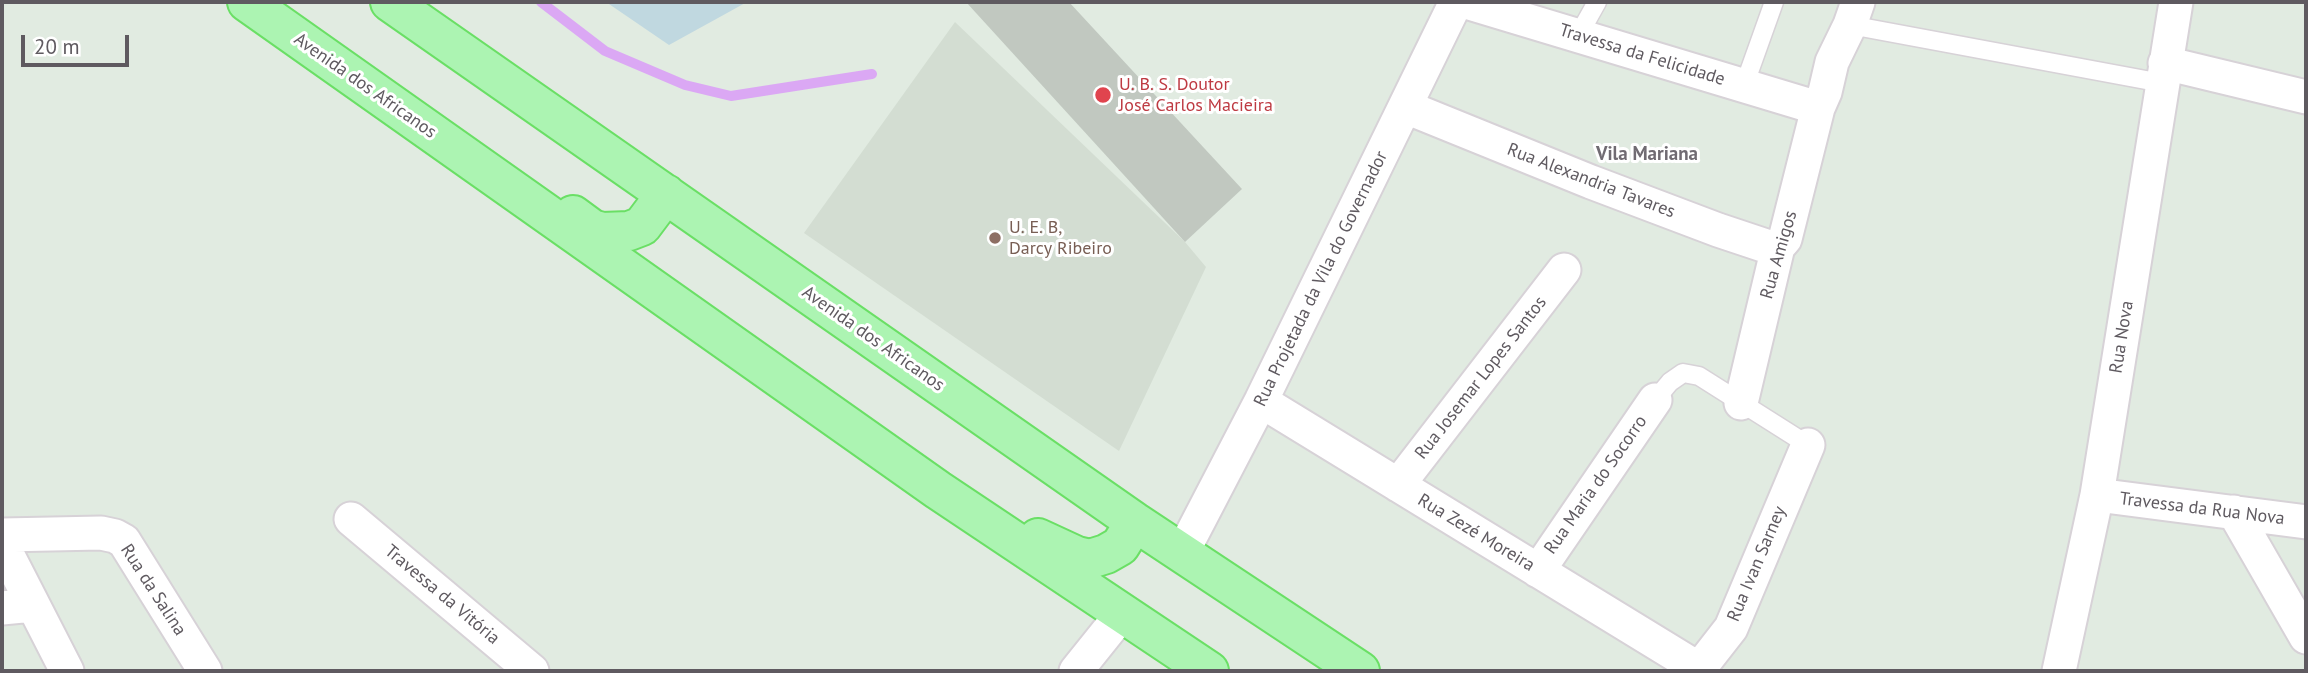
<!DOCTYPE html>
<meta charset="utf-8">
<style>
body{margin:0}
#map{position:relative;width:2308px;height:673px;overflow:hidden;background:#e1ebe1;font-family:"PT Sans",sans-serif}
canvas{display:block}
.frame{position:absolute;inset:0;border:4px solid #5f5a60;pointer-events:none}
.scale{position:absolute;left:21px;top:35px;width:108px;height:32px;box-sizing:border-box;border:4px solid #5f5a60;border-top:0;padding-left:9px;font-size:21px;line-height:24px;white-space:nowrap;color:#5f5a60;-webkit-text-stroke:5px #fff;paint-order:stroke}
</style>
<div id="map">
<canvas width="2308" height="673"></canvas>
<div class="frame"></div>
<div class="scale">20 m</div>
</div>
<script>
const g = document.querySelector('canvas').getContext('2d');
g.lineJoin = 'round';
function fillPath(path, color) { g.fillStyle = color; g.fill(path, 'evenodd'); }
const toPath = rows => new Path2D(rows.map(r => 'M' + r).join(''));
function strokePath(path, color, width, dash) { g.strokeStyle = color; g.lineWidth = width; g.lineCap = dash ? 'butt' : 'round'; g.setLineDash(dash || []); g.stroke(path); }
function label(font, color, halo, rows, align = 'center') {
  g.font = font + ' "PT Sans",sans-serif'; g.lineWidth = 6; g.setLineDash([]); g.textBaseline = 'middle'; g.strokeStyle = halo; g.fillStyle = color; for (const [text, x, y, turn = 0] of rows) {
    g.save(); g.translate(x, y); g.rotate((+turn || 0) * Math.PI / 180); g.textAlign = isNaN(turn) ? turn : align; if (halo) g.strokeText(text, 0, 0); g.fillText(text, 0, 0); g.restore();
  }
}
fillPath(toPath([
 [955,22,1185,242,1206,267,1119,451,804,233]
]), '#d3ddd2');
fillPath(toPath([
 [606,2,747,2,669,45]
]), '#c0d8e0');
strokePath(toPath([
 [541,2,605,51,685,85,731,96,872,74]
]), '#dba8f4', 10);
fillPath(toPath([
 [966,2,1069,2,1242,189,1185,242]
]), '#c1c8c0');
const lane = toPath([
 [1850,25,2162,83],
 [1578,36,1597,2],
 [1744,86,1774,2],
 [1655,400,1670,382,1683,373,1699,376,1808,445]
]);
const street = toPath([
 [1466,2,1818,108],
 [2165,63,2306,97],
 [1406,107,1591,182,1718,230,1772,248,1778,247],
 [1261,401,1699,669,1731,628,1808,445],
 [1741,403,1778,247,1785,239,1818,108,1825,92,1832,62,1850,25,1858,2],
 [1398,485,1564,270],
 [2097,495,2306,522],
 [2234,512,2306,637],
 [351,519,532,671],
 [2,535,101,533,115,536,124,541,205,671],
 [2,544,67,671],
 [1182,553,1261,401,1456,2],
 [1538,571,1655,400],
 [2,608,33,605],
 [1076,671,1121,615],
 [2059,671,2097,495,2176,2]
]);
const primary = toPath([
 [247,2,938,490,1209,671],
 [390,2,1135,522,1360,671],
 [573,215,592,229,602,232,629,231,642,226,666,194],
 [1038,538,1077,556,1090,559,1106,554,1120,546,1135,522]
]);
strokePath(lane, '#d7d2d7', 21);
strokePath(street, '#d7d2d7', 37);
strokePath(primary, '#6adf65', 42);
strokePath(lane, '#fff', 18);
strokePath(street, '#fff', 33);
strokePath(primary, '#acf4b2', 38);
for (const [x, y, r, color] of [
 [1103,95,9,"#e0444e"],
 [995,238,7,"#8d6e63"]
]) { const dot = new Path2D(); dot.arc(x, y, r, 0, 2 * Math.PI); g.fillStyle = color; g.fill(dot); strokePath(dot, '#fff', 2.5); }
label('18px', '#5f5a60', '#fff', [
 ["Travessa da Felicidade",1642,55,17],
 ["Avenida dos Africanos",365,86,35],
 ["Rua Alexandria Tavares",1591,181,21],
 ["Rua Amigos",1779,255,-74],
 ["Rua Projetada da Vila do Governador",1321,279,-64],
 ["Rua Nova",2122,337,-81],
 ["Avenida dos Africanos",873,339,35],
 ["Rua Josemar Lopes Santos",1481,378,-52],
 ["Rua Maria do Socorro",1596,485,-55],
 ["Travessa da Rua Nova",2202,509,7],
 ["Rua Zezé Moreira",1476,533,31],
 ["Rua Ivan Sarney",1757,564,-67],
 ["Rua da Salina",153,590,57],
 ["Travessa da Vitória",442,595,40]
]);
label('18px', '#be3a42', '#fff', [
 ["U. B. S. Doutor",1119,85],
 ["José Carlos Macieira",1119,106]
], 'left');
label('18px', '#785e54', '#fff', [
 ["U. E. B,",1009,228],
 ["Darcy Ribeiro",1009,249]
], 'left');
label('bold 19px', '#706b72', '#fff', [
 ["Vila Mariana",1647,155]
]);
</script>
